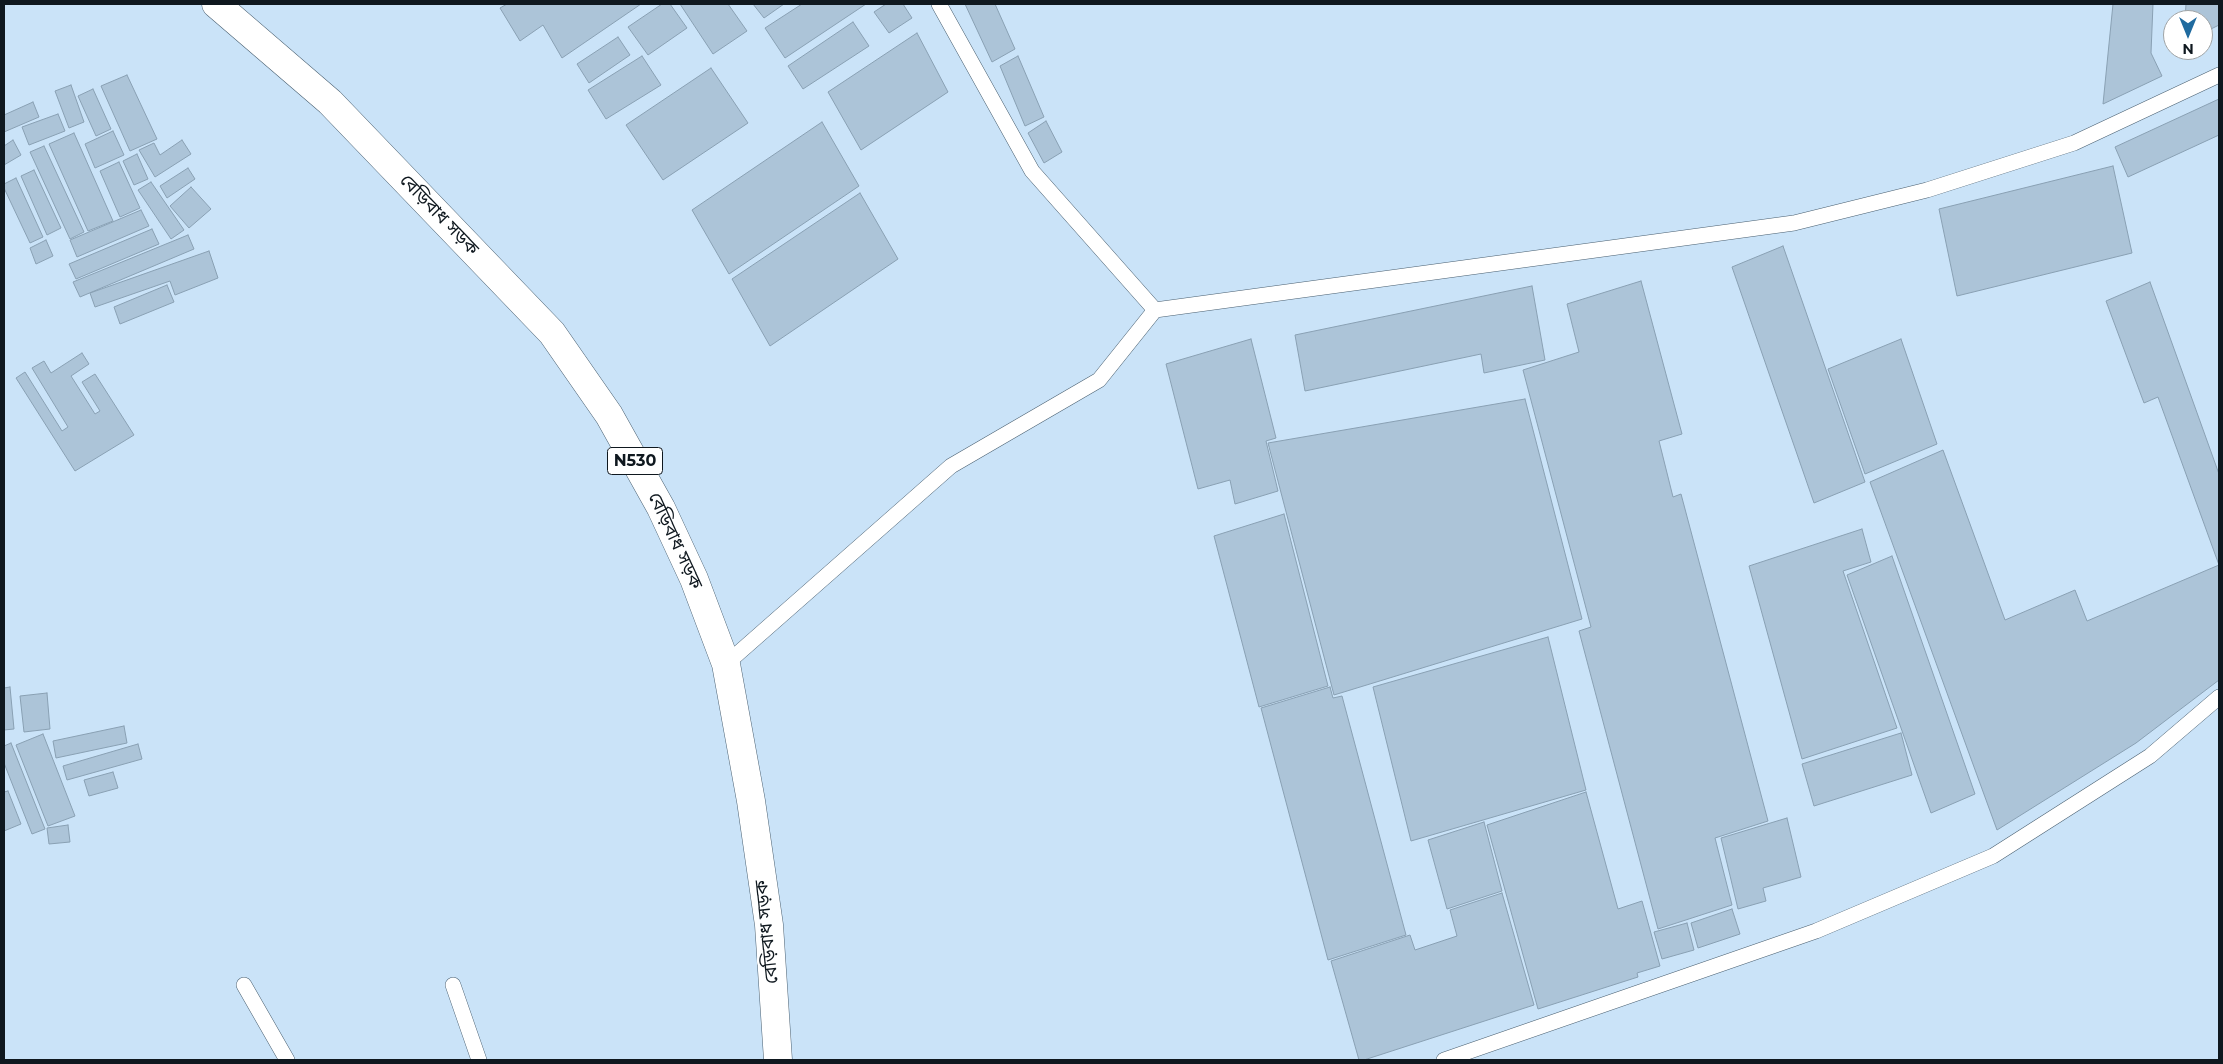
<!DOCTYPE html>
<meta charset="utf-8">
<style>
body{margin:0}
#map{position:relative;width:2223px;height:1064px;overflow:hidden;background:#cae3f8;font-family:Montserrat,sans-serif}
canvas{display:block}
.frame{position:absolute;inset:0;border:5px solid #0f181f;pointer-events:none}
.north{position:absolute;left:2163px;top:10px;width:50px;height:50px;box-sizing:border-box;background:#fff;border:1px solid #9fa3a5;border-radius:50%;rotate:180deg;font-size:14px;font-weight:700;line-height:20px;text-align:center;color:#0f181f}
.north::after{content:'';display:block;margin:auto;width:18px;height:22px;background:#206b9f;clip-path:polygon(50% 0,100% 100%,50% 72%,0 100%)}
</style>
<div id="map">
<canvas width="2223" height="1064"></canvas>
<div class="frame"></div>
<div class="north">N</div>
</div>
<script>
const g = document.querySelector('canvas').getContext('2d');
g.lineJoin = 'round';
function fillPath(path, color) { g.fillStyle = color; g.fill(path, 'evenodd'); }
const toPath = rows => new Path2D(rows.map(r => 'M' + r).join(''));
function strokePath(path, color, width, dash) { g.strokeStyle = color; g.lineWidth = width; g.lineCap = dash ? 'butt' : 'round'; g.setLineDash(dash || []); g.stroke(path); }
function label(font, color, halo, rows, align = 'center') {
  g.font = font + ' Montserrat,"Noto Sans Bengali",sans-serif'; g.lineWidth = 4.5; g.setLineDash([]); g.textBaseline = 'middle'; g.strokeStyle = halo; g.fillStyle = color; for (const [text, x, y, turn = 0] of rows) {
    g.save(); g.translate(x, y); g.rotate((+turn || 0) * Math.PI / 180); g.textAlign = isNaN(turn) ? turn : align; if (halo) g.strokeText(text, 0, 0); g.fillText(text, 0, 0); g.restore();
  }
}
const building = toPath([
 [507,4,641,4,562,58,543,25,520,41,500,8,507,4],
 [662,4,670,4,687,28,648,55,628,27,662,4],
 [680,4,728,4,747,31,713,54,680,4],
 [753,4,784,4,764,18,753,4],
 [802,4,866,4,785,58,765,28,802,4],
 [886,4,903,4,912,18,889,33,874,12,886,4],
 [965,4,995,4,1015,49,992,62,965,4],
 [2113,4,2153,4,2151,53,2162,76,2103,104,2113,4],
 [2186,4,2219,4,2219,25,2203,33,2203,20,2185,20,2186,4],
 [853,22,869,46,803,89,788,66,853,22],
 [917,33,948,92,861,150,828,92,917,33],
 [618,37,630,55,589,83,577,64,618,37],
 [642,56,661,85,606,119,588,90,642,56],
 [1018,56,1044,117,1025,126,1000,66,1018,56],
 [711,68,748,123,663,180,626,125,711,68],
 [127,75,157,139,130,151,101,86,127,75],
 [71,85,84,122,69,128,55,91,71,85],
 [93,89,111,129,96,136,78,96,93,89],
 [2219,99,2219,135,2128,177,2115,147,2219,99],
 [33,102,39,117,4,132,4,115,33,102],
 [58,114,65,131,29,145,22,127,58,114],
 [1046,121,1062,152,1044,163,1028,133,1046,121],
 [822,122,859,186,729,274,692,210,822,122],
 [113,131,124,155,95,168,85,144,113,131],
 [74,133,113,221,88,231,49,144,74,133],
 [13,140,21,155,4,165,4,146,13,140],
 [182,140,191,154,155,177,139,150,154,143,160,155,182,140],
 [44,146,84,232,70,239,30,152,44,146],
 [137,154,148,179,134,185,123,161,137,154],
 [119,162,140,208,120,217,100,171,119,162],
 [2113,166,2132,253,1957,296,1939,209,2113,166],
 [188,168,195,179,167,198,160,186,188,168],
 [34,170,61,228,47,235,21,176,34,170],
 [16,178,43,237,30,243,4,188,4,184,16,178],
 [151,182,184,230,171,239,138,190,151,182],
 [191,187,211,209,189,228,170,206,191,187],
 [860,193,898,259,770,346,732,279,860,193],
 [141,210,149,226,77,257,70,240,141,210],
 [152,229,159,244,76,279,69,264,152,229],
 [188,235,194,249,80,297,73,282,188,235],
 [46,240,53,256,36,264,30,248,46,240],
 [1783,246,1865,482,1814,503,1732,267,1783,246],
 [209,251,218,278,175,295,170,281,95,307,90,293,209,251],
 [1641,281,1682,434,1659,441,1673,497,1681,494,1768,821,1715,838,1732,905,1658,929,1579,631,1591,627,1523,370,1579,352,1567,304,1641,281],
 [2150,282,2219,474,2219,680,2136,743,1997,830,1870,482,1943,450,2005,620,2075,590,2087,621,2219,565,2158,397,2144,403,2106,301,2150,282],
 [167,285,174,302,120,324,114,307,167,285],
 [1532,286,1545,360,1484,373,1481,354,1305,391,1295,335,1532,286],
 [1251,339,1276,438,1266,441,1278,491,1235,504,1230,480,1198,489,1166,364,1251,339],
 [1901,339,1937,444,1865,474,1828,369,1901,339],
 [82,353,89,364,71,376,95,414,100,411,82,382,95,374,134,435,75,471,16,378,25,372,62,431,68,427,32,368,44,361,51,373,82,353],
 [1525,399,1582,619,1334,695,1268,443,1525,399],
 [1284,514,1328,686,1259,707,1214,536,1284,514],
 [1862,529,1871,562,1843,571,1897,728,1802,759,1749,566,1862,529],
 [1892,556,1975,794,1931,813,1847,575,1892,556],
 [1548,637,1586,790,1411,841,1373,687,1548,637],
 [10,687,14,729,4,730,4,688,10,687],
 [1330,687,1333,698,1342,696,1406,935,1328,960,1261,708,1330,687],
 [47,693,50,729,24,732,20,696,47,693],
 [124,726,127,743,56,758,53,741,124,726],
 [1901,733,1912,775,1814,806,1802,764,1901,733],
 [43,734,75,816,48,826,16,745,43,734],
 [11,743,45,829,32,834,4,763,4,746,11,743],
 [138,744,142,759,67,780,63,766,138,744],
 [113,772,118,788,89,796,84,780,113,772],
 [8,791,21,824,4,831,4,792,8,791],
 [1586,792,1618,909,1642,901,1660,966,1637,973,1638,977,1538,1009,1487,825,1586,792],
 [1787,818,1801,877,1763,888,1766,901,1738,909,1721,838,1787,818],
 [1484,822,1502,891,1447,909,1428,840,1484,822],
 [68,825,70,842,49,844,47,828,68,825],
 [1502,893,1534,1005,1364,1060,1359,1060,1331,961,1410,935,1415,950,1457,936,1450,910,1502,893],
 [1732,909,1740,934,1698,948,1691,923,1732,909],
 [1687,923,1694,950,1662,959,1654,932,1687,923]
]);
fillPath(building, '#acc4d8');
strokePath(building, '#89a0b3', 1);
const service = toPath([
 [939,4,1032,171,1155,310],
 [726,664,951,466,1099,380,1155,310,1794,223,1927,190,2074,143,2219,75],
 [244,985,287,1060],
 [453,985,479,1060],
 [1444,1060,1816,931,1993,856,2150,756,2219,697]
]);
const trunk = toPath([
 [216,4,330,102,552,333,609,415,661,508,694,579,726,664,751,801,769,925,778,1060]
]);
strokePath(service, '#495f70', 16);
strokePath(trunk, '#495f70', 29);
strokePath(service, '#fff', 15);
strokePath(trunk, '#fff', 28);
for (const [x, y, w] of [
 [635,461,55]
]) { const box = new Path2D(); box.roundRect(x - w / 2, y - 13.5, w, 27, 4); g.fillStyle = '#fff'; g.fill(box); strokePath(box, '#0f181f', 1); }
label('bold 16px', '#0f181f', null, [
 ["N530",635,461]
]);
label('18px', '#0f181f', '#fff', [
 ["বেড়িবাধ সড়ক",439,215,46],
 ["বেড়িবাধ সড়ক",675,541,65],
 ["বেড়িবাধ সড়ক",767,932,-96]
]);
</script>
